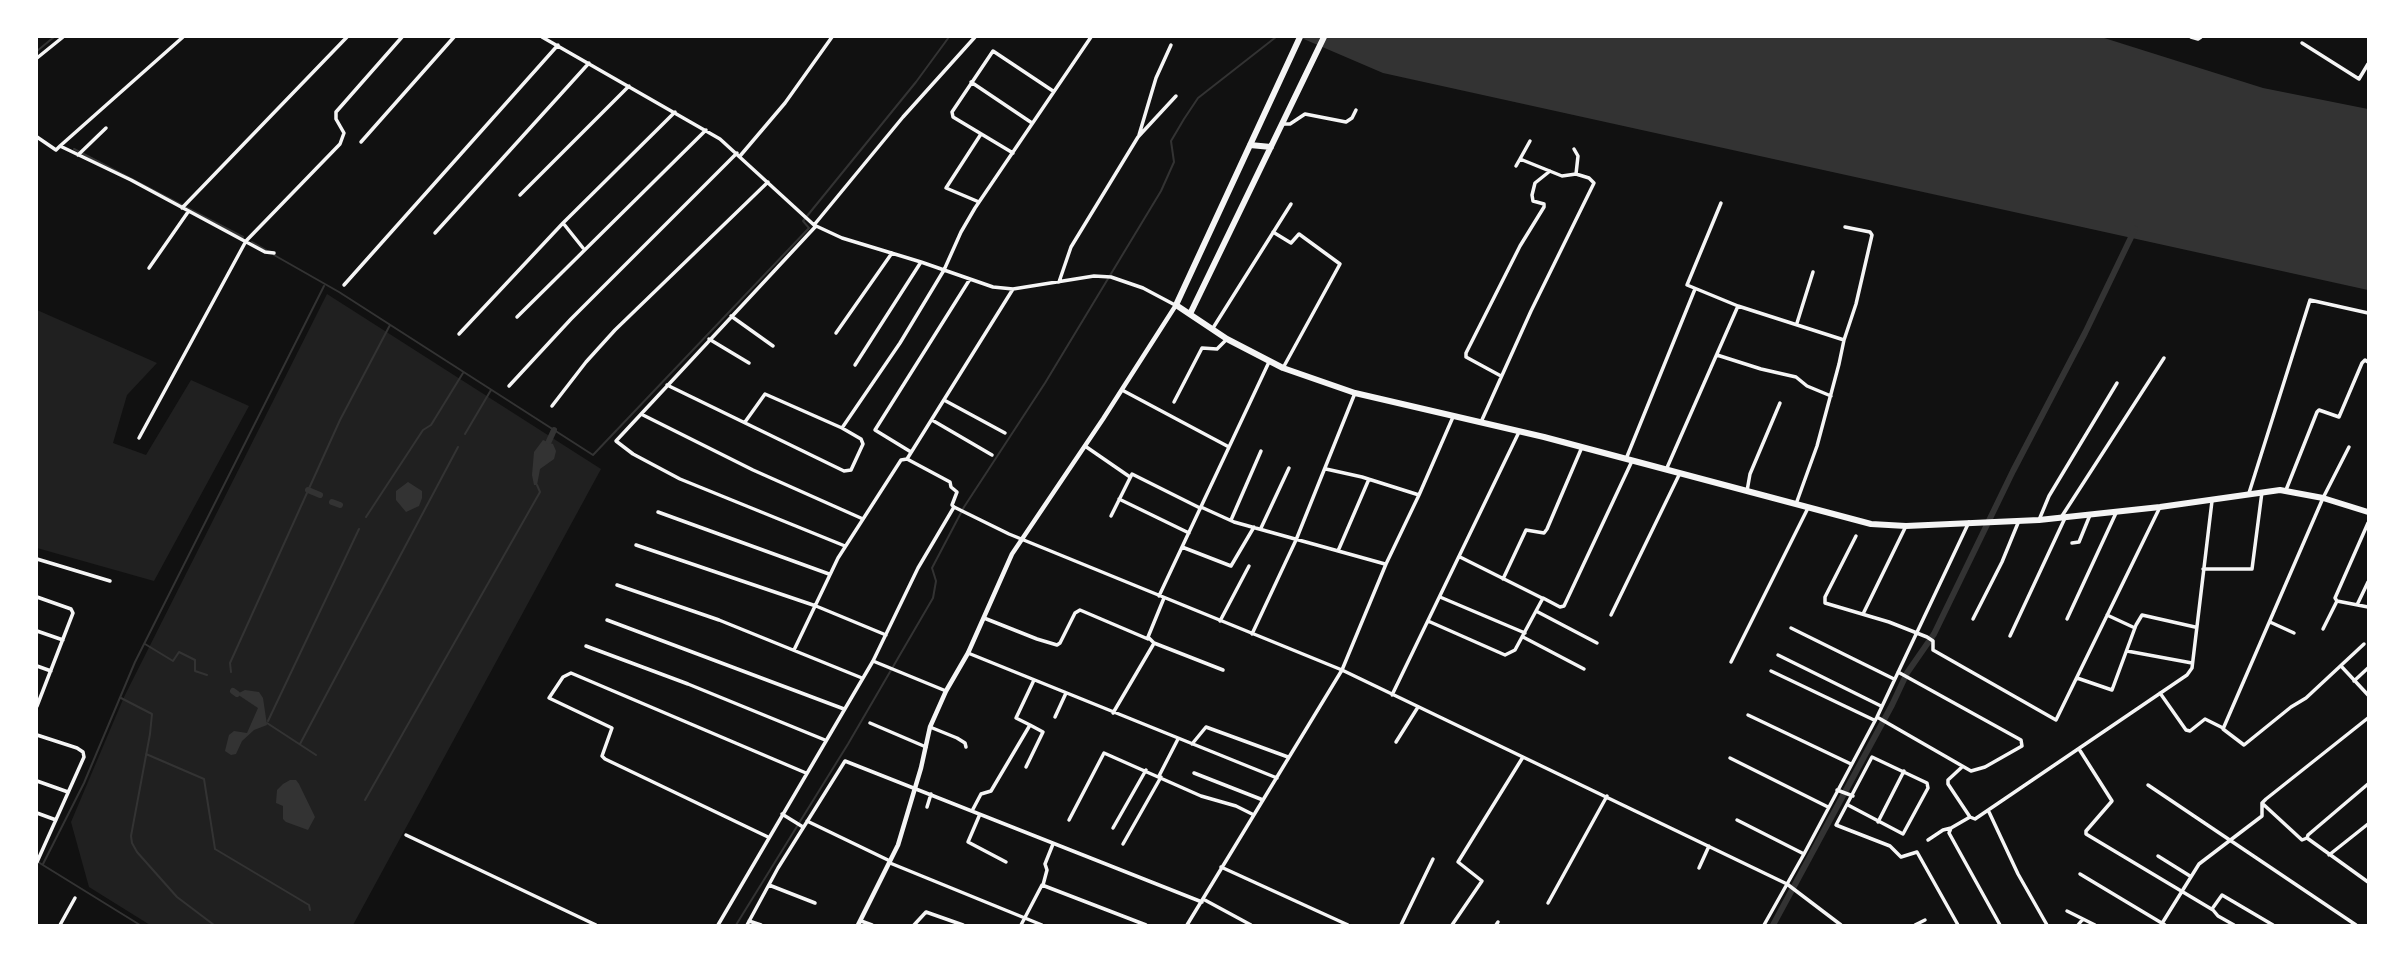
<!DOCTYPE html>
<style>
body{margin:0}
#map{position:relative;width:2405px;height:962px;overflow:hidden;background:#111;font-family:"Libre Baskerville",serif}
canvas{display:block}
.frame{position:absolute;inset:0;border:38px solid #fff;pointer-events:none}
</style>
<div id="map">
<canvas width="2405" height="962"></canvas>
<div class="frame"></div>
</div>
<script>
const g = document.querySelector('canvas').getContext('2d');
g.lineJoin = 'round';
function fillPath(path, color) { g.fillStyle = color; g.fill(path, 'evenodd'); }
const toPath = rows => new Path2D(rows.map(r => 'M' + r).join(''));
function strokePath(path, color, width, dash) { g.strokeStyle = color; g.lineWidth = width; g.lineCap = dash ? 'butt' : 'round'; g.setLineDash(dash || []); g.stroke(path); }
fillPath(toPath([
 [327,294,601,469,353,925,150,925,89,887,71,822,124,697],
 [37,310,157,363,127,395,113,443,146,455,191,380,249,406,154,581,37,548]
]), '#202020');
fillPath(toPath([
 [1299,37,2101,37,2263,88,2368,109,2368,290,1383,73],
 [543,440,553,444,556,451,554,459,540,469,537,485,534,485,532,475,534,452],
 [408,482,422,491,422,498,419,506,406,512,396,500,396,491],
 [245,690,259,692,263,698,267,725,254,730,242,741,236,754,231,755,225,751,229,735,234,731,247,733,258,708,237,694],
 [290,780,296,780,299,784,315,817,308,830,286,822,283,819,283,806,276,803,277,790,283,784]
]), '#333');
strokePath(toPath([
 [37,51,54,37],
 [74,149,243,237],
 [252,242,266,250],
 [274,255,339,292,593,455,809,228,803,221,916,82,949,37],
 [465,434,491,390],
 [366,517,423,430,431,425,463,373],
 [145,644,173,661,179,652,195,660,195,671,207,675],
 [231,672,230,663,340,420,390,325],
 [121,698,152,714,150,734,131,836,132,843,137,852,177,897,214,925],
 [268,721,359,529],
 [267,723,316,755],
 [300,744,458,447],
 [146,754,204,779,215,849,309,905,310,910],
 [365,800,540,492,537,485],
 [38,862,140,925],
 [43,864,84,783,135,662,324,286],
 [736,925,848,744,933,598,936,581,932,568,964,507,1045,383,1161,191,1174,162,1171,141,1184,119,1198,98,1276,37]
]), '#333', 2);
strokePath(toPath([
 [549,441,554,430],
 [308,490,320,495],
 [332,502,340,505],
 [233,691,237,694],
 [1773,925,1892,705,1907,673,1934,634,2013,471,2085,333,2135,229]
]), '#333', 6);
strokePath(toPath([
 [183,37,60,146,131,180,265,252,274,253],
 [542,37,720,139,814,225,842,238,921,262,993,287,1013,289,1094,276,1111,277,1143,288,1175,305],
 [2191,37,2198,39,2201,37],
 [2302,43,2359,79,2368,64],
 [37,58,63,37],
 [971,82,1032,123],
 [1283,124,1290,124,1305,114,1346,122,1352,118,1356,110],
 [1139,135,1156,78,1171,45],
 [37,137,56,150,60,146],
 [361,142,454,37],
 [1574,149,1578,156,1576,174],
 [1013,153,953,117,952,112,993,51,1053,91],
 [78,155,106,128],
 [740,156,785,103,832,37],
 [1520,159,1530,141],
 [520,195,629,86],
 [979,202,946,188,981,134],
 [1721,203,1687,285,1738,306,1844,340,1839,364,1817,446,1796,504],
 [182,208,347,37],
 [814,225,903,117,975,37],
 [816,226,616,441,633,454,680,479,845,546],
 [1273,232,1291,243,1299,234,1340,264,1283,368],
 [435,233,589,63],
 [583,248,563,223,675,112],
 [149,268,188,212],
 [1059,282,1071,247,1138,137,1176,96],
 [344,285,558,45],
 [731,316,773,346],
 [517,317,706,130],
 [1797,323,1813,272],
 [1213,328,1291,204],
 [836,333,892,253],
 [459,334,563,223],
 [709,339,749,363],
 [1844,340,1856,304,1872,235,1870,232,1845,227],
 [1717,355,1761,369,1796,377,1807,386,1831,396],
 [855,365,921,262],
 [1501,376,1466,357,1466,353,1520,246,1544,207,1544,204,1533,201,1532,195,1535,183,1550,171],
 [667,385,844,471,851,470,863,444,861,439,842,428,765,394,745,422],
 [509,386,571,319,737,153],
 [1122,390,1229,447],
 [944,400,1005,433],
 [1174,402,1202,348,1217,349,1227,339],
 [552,406,586,362,615,330,768,182],
 [641,414,753,470,863,519],
 [932,420,992,455],
 [1481,422,1531,311,1594,183,1589,178,1576,174,1562,176,1520,159,1516,166],
 [842,428,900,343,944,270,961,232,975,208,1091,37],
 [139,438,246,241,340,144,344,133,336,119,336,112,402,37],
 [1085,446,1130,477],
 [2349,447,2323,498,2223,729,2244,745,2291,707,2306,698,2364,644],
 [911,452,875,430,970,279],
 [907,459,1013,289],
 [1626,459,1695,289],
 [1326,469,1362,477,1419,495],
 [1666,470,1738,306],
 [2286,490,2317,412,2319,410,2339,417,2362,363,2365,360,2368,362],
 [1747,491,1750,474,1780,403],
 [2249,493,2310,300,2368,313],
 [1119,499,1189,533],
 [954,507,1009,534,1342,670,1787,884,1841,925],
 [1201,507,1234,522,1385,564],
 [658,512,829,574],
 [1111,516,1132,474,1200,508],
 [2062,516,2164,358],
 [1231,520,1261,451],
 [2039,520,2049,496,2117,383],
 [2368,523,2335,598,2337,601,2368,607],
 [1261,528,1289,468],
 [1856,536,1825,597,1825,603,1889,622,1927,637,1933,641,1933,650,2056,720,2160,507],
 [2072,543,2079,542,2090,515],
 [636,545,816,606,886,635],
 [1182,547,1231,566,1254,527],
 [1338,551,1369,479],
 [1460,557,1542,598],
 [37,559,110,581],
 [2203,569,2252,569,2262,492],
 [1503,579,1526,530,1544,533,1547,529,1582,447],
 [617,585,719,620,862,678],
 [1159,596,1269,362],
 [37,597,71,609,73,613,37,706],
 [1440,597,1525,633],
 [2357,605,2368,582],
 [1536,611,1597,643],
 [1863,614,1906,526],
 [1611,615,1680,473],
 [2107,615,2135,628],
 [984,618,1037,639,1057,645,1060,643,1075,613,1080,610,1148,639],
 [1973,619,2002,562,2018,523],
 [2067,619,2116,513],
 [607,620,844,709],
 [1220,621,1249,566],
 [1428,621,1505,655,1515,650,1543,598,1560,607,1564,606,1632,461],
 [2270,622,2294,633],
 [1791,628,1894,679],
 [2323,629,2337,601],
 [37,631,63,640],
 [1252,634,1296,540,1355,393],
 [2010,636,2065,518],
 [1523,637,1584,669],
 [1154,643,1223,670],
 [586,646,688,684,825,740],
 [2127,651,2192,663],
 [968,653,1277,778],
 [1778,655,1881,706],
 [873,661,946,691],
 [1731,662,1808,508],
 [37,666,51,671],
 [2341,666,2368,695],
 [1771,671,1874,720],
 [2077,678,2112,690,2136,625,2142,615,2195,627],
 [2354,681,2368,668],
 [2160,693,2186,730,2190,731,2205,719,2223,728],
 [1392,695,1519,432],
 [1113,713,1153,645,1154,643,1148,637,1164,598],
 [1748,715,1851,764],
 [1055,717,1066,693],
 [1877,717,1971,771,1985,767,2022,746,2021,740,1898,672],
 [870,723,926,747],
 [1030,725,1016,718,1034,680],
 [930,727,957,738,965,743,966,747],
 [37,735,77,748,83,752,84,757,37,862],
 [1396,742,1418,707],
 [1192,744,1206,727,1288,757],
 [2079,749,2112,801,2086,831,2086,834,2213,910,2218,916,2234,925],
 [1730,758,1828,807],
 [1962,767,1948,780,1948,784,1970,817,1975,819,2187,675,2192,668,2212,501],
 [1194,773,1263,800],
 [1159,776,1178,739],
 [37,781,68,792],
 [2148,785,2356,925],
 [1837,790,1853,796],
 [2263,804,2302,840,2307,838,2368,882],
 [1848,805,1903,834,1928,788,1927,783,1872,757,1836,825,1890,846,1901,857,1917,852,1958,925],
 [927,807,931,794],
 [972,811,981,794,991,791,1030,725,1043,732,1026,767],
 [1989,812,2018,874,2047,925],
 [37,813,56,820],
 [782,814,803,827],
 [980,814,968,842,1006,862],
 [1970,817,1951,828,1949,833,2000,925],
 [1069,820,1104,753,1201,796,1236,806,1254,815],
 [1737,820,1804,854],
 [807,821,890,861],
 [1878,822,1904,771],
 [1113,828,1146,770],
 [406,835,596,925],
 [768,837,605,759,602,756,612,728,549,698,563,677,571,673,806,773],
 [2307,838,2308,835,2368,784],
 [1928,840,1943,830,1951,828],
 [1123,844,1161,777],
 [2329,855,2368,824],
 [2158,856,2190,876],
 [890,863,1042,925],
 [1221,867,1348,925],
 [1699,868,1709,846],
 [2080,874,2165,925],
 [769,885,815,903],
 [1043,885,1047,870,1045,864,1053,844],
 [1203,899,1251,925],
 [1548,903,1607,796],
 [2212,909,2222,895,2273,925],
 [2067,911,2095,925],
 [749,921,761,925],
 [861,921,872,925],
 [60,925,75,898],
 [718,925,873,661,918,568,954,507,952,505,957,492,951,487,950,482,907,459,901,460,838,558,794,650],
 [747,925,778,868,845,761,1202,902],
 [914,925,926,912,963,925],
 [1021,925,1042,885,1146,925],
 [1187,925,1342,670,1386,564,1419,495,1453,417],
 [1401,925,1433,859],
 [1452,925,1482,881,1458,862,1523,757],
 [1496,925,1498,922],
 [1764,925,1804,854,1877,717,1969,522],
 [1915,925,1925,920],
 [2078,925,2083,919],
 [2161,925,2199,864,2262,816,2262,803,2266,799,2368,718]
]), '#f5f5f5', 3.5);
strokePath(toPath([
 [858,925,898,845,921,768,930,727,946,691,968,653,1012,554,1103,419,1176,305]
]), '#f5f5f5', 4.5);
strokePath(toPath([
 [1300,37,1176,305,1227,339,1283,368,1355,393,1544,437,1871,524,1906,526,2039,520,2160,507,2280,490,2323,498,2368,512],
 [1250,145,1271,147],
 [1190,314,1324,37]
]), '#f5f5f5', 6);
</script>
